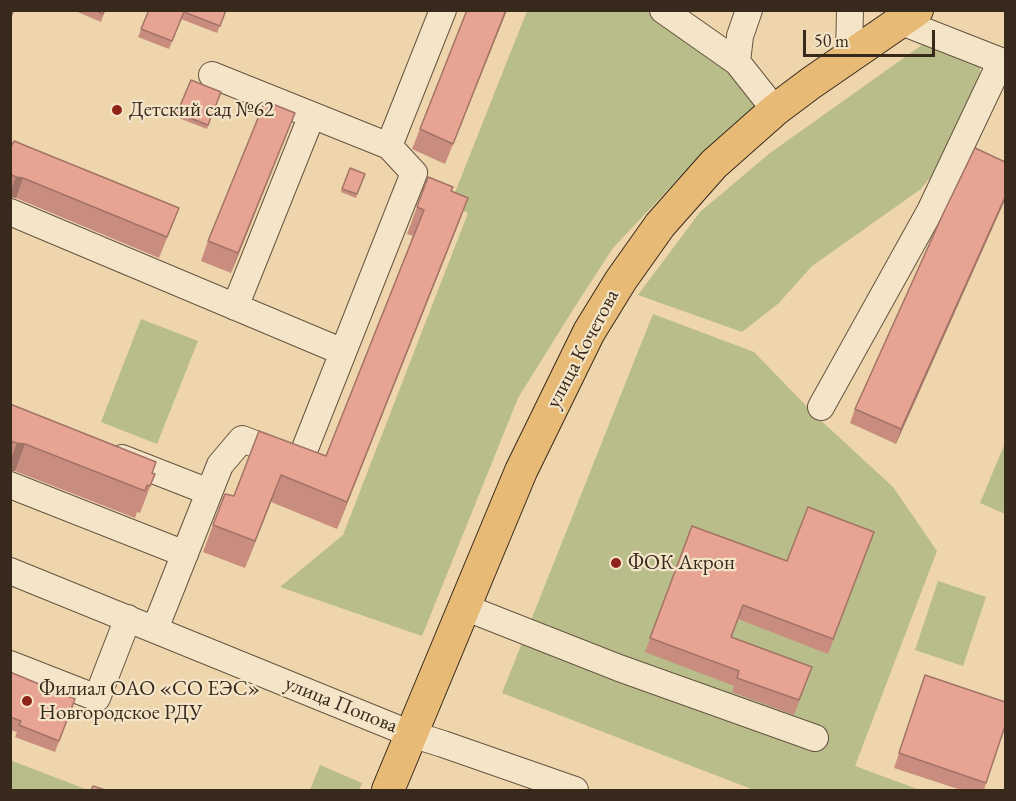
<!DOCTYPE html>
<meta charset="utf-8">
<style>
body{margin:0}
#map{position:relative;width:1016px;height:801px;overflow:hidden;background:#eed5ab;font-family:"EB Garamond",serif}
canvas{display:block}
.frame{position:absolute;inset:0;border:12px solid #37291c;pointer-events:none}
.scale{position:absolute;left:803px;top:30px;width:132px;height:27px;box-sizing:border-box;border:3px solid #37291c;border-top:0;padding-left:8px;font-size:18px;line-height:21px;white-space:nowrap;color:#37291c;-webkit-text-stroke:4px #f4e4c8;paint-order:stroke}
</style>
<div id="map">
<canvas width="1016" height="801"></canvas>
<div class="frame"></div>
<div class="scale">50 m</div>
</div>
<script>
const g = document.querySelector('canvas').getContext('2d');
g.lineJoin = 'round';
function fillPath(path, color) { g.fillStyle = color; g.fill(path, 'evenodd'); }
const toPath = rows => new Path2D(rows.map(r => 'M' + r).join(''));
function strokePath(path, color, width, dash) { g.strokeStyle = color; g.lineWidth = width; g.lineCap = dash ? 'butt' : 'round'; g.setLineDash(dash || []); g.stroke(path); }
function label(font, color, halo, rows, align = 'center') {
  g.font = font + ' "EB Garamond",serif'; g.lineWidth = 4.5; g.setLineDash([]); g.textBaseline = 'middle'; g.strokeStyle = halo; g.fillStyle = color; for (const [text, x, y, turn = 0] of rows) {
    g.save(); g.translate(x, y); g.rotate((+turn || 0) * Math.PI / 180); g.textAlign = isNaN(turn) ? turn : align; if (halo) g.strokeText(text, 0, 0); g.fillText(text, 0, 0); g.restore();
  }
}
fillPath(toPath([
 [527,11,654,11,721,58,764,105,678,179,613,248,574,308,518,398,422,636,280,587,343,535,468,213,450,205],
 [929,40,980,59,980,92,955,146,921,189,812,266,779,303,742,332,638,295,700,212,770,153],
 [653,314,754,352,816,416,893,487,937,551,855,766,920,790,754,790,502,693],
 [687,540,782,575,828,653,738,619,716,679],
 [141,319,198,341,157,444,101,422],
 [1005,443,1006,514,1005,514,980,503],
 [938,581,986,597,963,666,915,650],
 [10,760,88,790,11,790],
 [320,765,362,783,359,790,310,790]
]), '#b8bd89');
const minor = toPath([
 [663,10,737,62,775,110],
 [899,21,1006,63],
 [849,55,850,10],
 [737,62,740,36,749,10],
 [212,75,389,146],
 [10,212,343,352],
 [235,307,312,115],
 [821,407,930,211,995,74,1000,61],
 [122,458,209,492],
 [10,485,185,554],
 [10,571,411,734,443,744,575,790],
 [464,607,619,668,815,738],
 [155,629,220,465,242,439,300,461,414,173,389,146,443,10],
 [10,664,97,698,128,618]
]);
const major = toPath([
 [388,790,521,471,589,332,621,280,660,225,714,164,775,110,811,83,917,10]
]);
strokePath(minor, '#655440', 28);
strokePath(major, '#37291c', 34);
strokePath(minor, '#f4e4c8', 26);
strokePath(major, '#e7ba76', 32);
fillPath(toPath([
 [73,10,105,10,101,22],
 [149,10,226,10,217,33,181,19,169,49,138,37],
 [467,10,507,10,445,164,412,149],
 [191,80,221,92,207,129,176,117],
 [287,133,231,273,201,261,208,241],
 [10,149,179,208,159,258,16,198,10,197],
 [1005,162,896,444,850,423,855,409],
 [350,168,365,174,356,198,341,192],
 [451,191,468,198,337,529,271,502,245,568,203,552,213,525,234,496,326,456,413,236,407,234,417,207],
 [10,404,155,474,140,513,137,512,135,518,15,471,10,471],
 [692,526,787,561,874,532,828,654,738,619,732,637,812,667,794,715,732,692,734,686,645,652],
 [10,672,75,699,55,752,15,737,17,732,10,730],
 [925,675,986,783,984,790,961,790,894,768]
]), '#c88d7e');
fillPath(toPath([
 [506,10,507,10,445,164,453,144],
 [295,113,231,273,238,253],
 [16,177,23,178,16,198,10,197,10,193],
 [1005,197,1005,200,896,444,901,429],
 [468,198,458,225,337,529,347,502],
 [17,443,25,444,15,471,10,471,10,462],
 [281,475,271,502,245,568,255,541]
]), '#a27367');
const building = toPath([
 [10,10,14,10,10,19,10,10],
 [95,10,105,10,103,14,95,10],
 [149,10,226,10,220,26,184,12,172,41,141,29,149,10],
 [467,10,506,10,453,144,420,129,467,10],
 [191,80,221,92,208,125,177,113,191,80],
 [265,101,295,113,238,253,208,241,265,101],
 [14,141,179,208,167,237,23,178,16,177,10,174,10,149,14,141],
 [975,148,1005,162,1005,197,901,429,855,409,943,214,975,148],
 [350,168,365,174,357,194,342,189,350,168],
 [428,177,453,187,451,191,468,198,347,502,281,475,255,541,213,525,225,494,234,496,259,431,326,456,424,210,417,207,428,177],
 [10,404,156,462,152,473,155,474,150,486,147,485,145,491,25,444,17,443,10,441,10,404],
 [808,507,874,532,833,639,743,605,731,637,812,667,799,700,737,678,739,671,650,638,692,526,787,561,808,507],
 [10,672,75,699,59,741,19,725,21,721,10,717,10,672],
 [925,675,1005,702,1005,726,986,783,899,753,925,675],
 [93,786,105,790,91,790,93,786]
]);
fillPath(building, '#e8a493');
strokePath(building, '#a27367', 1.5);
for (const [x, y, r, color] of [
 [117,110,6,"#8f2418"],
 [616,563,6,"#8f2418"],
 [27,701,6,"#8f2418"]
]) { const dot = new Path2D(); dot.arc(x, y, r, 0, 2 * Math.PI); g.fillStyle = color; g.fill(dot); strokePath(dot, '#f4e4c8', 2); }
label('21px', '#37291c', '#f4e4c8', [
 ["Детский сад №62",129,110],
 ["ФОК Акрон",628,563],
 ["Филиал ОАО «СО ЕЭС»",39,689],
 ["Новгородское РДУ",39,713]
], 'left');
label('21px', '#37291c', '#f4e4c8', [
 ["улица Кочетова",583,349,-62],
 ["улица Попова",341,705,22]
]);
</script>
